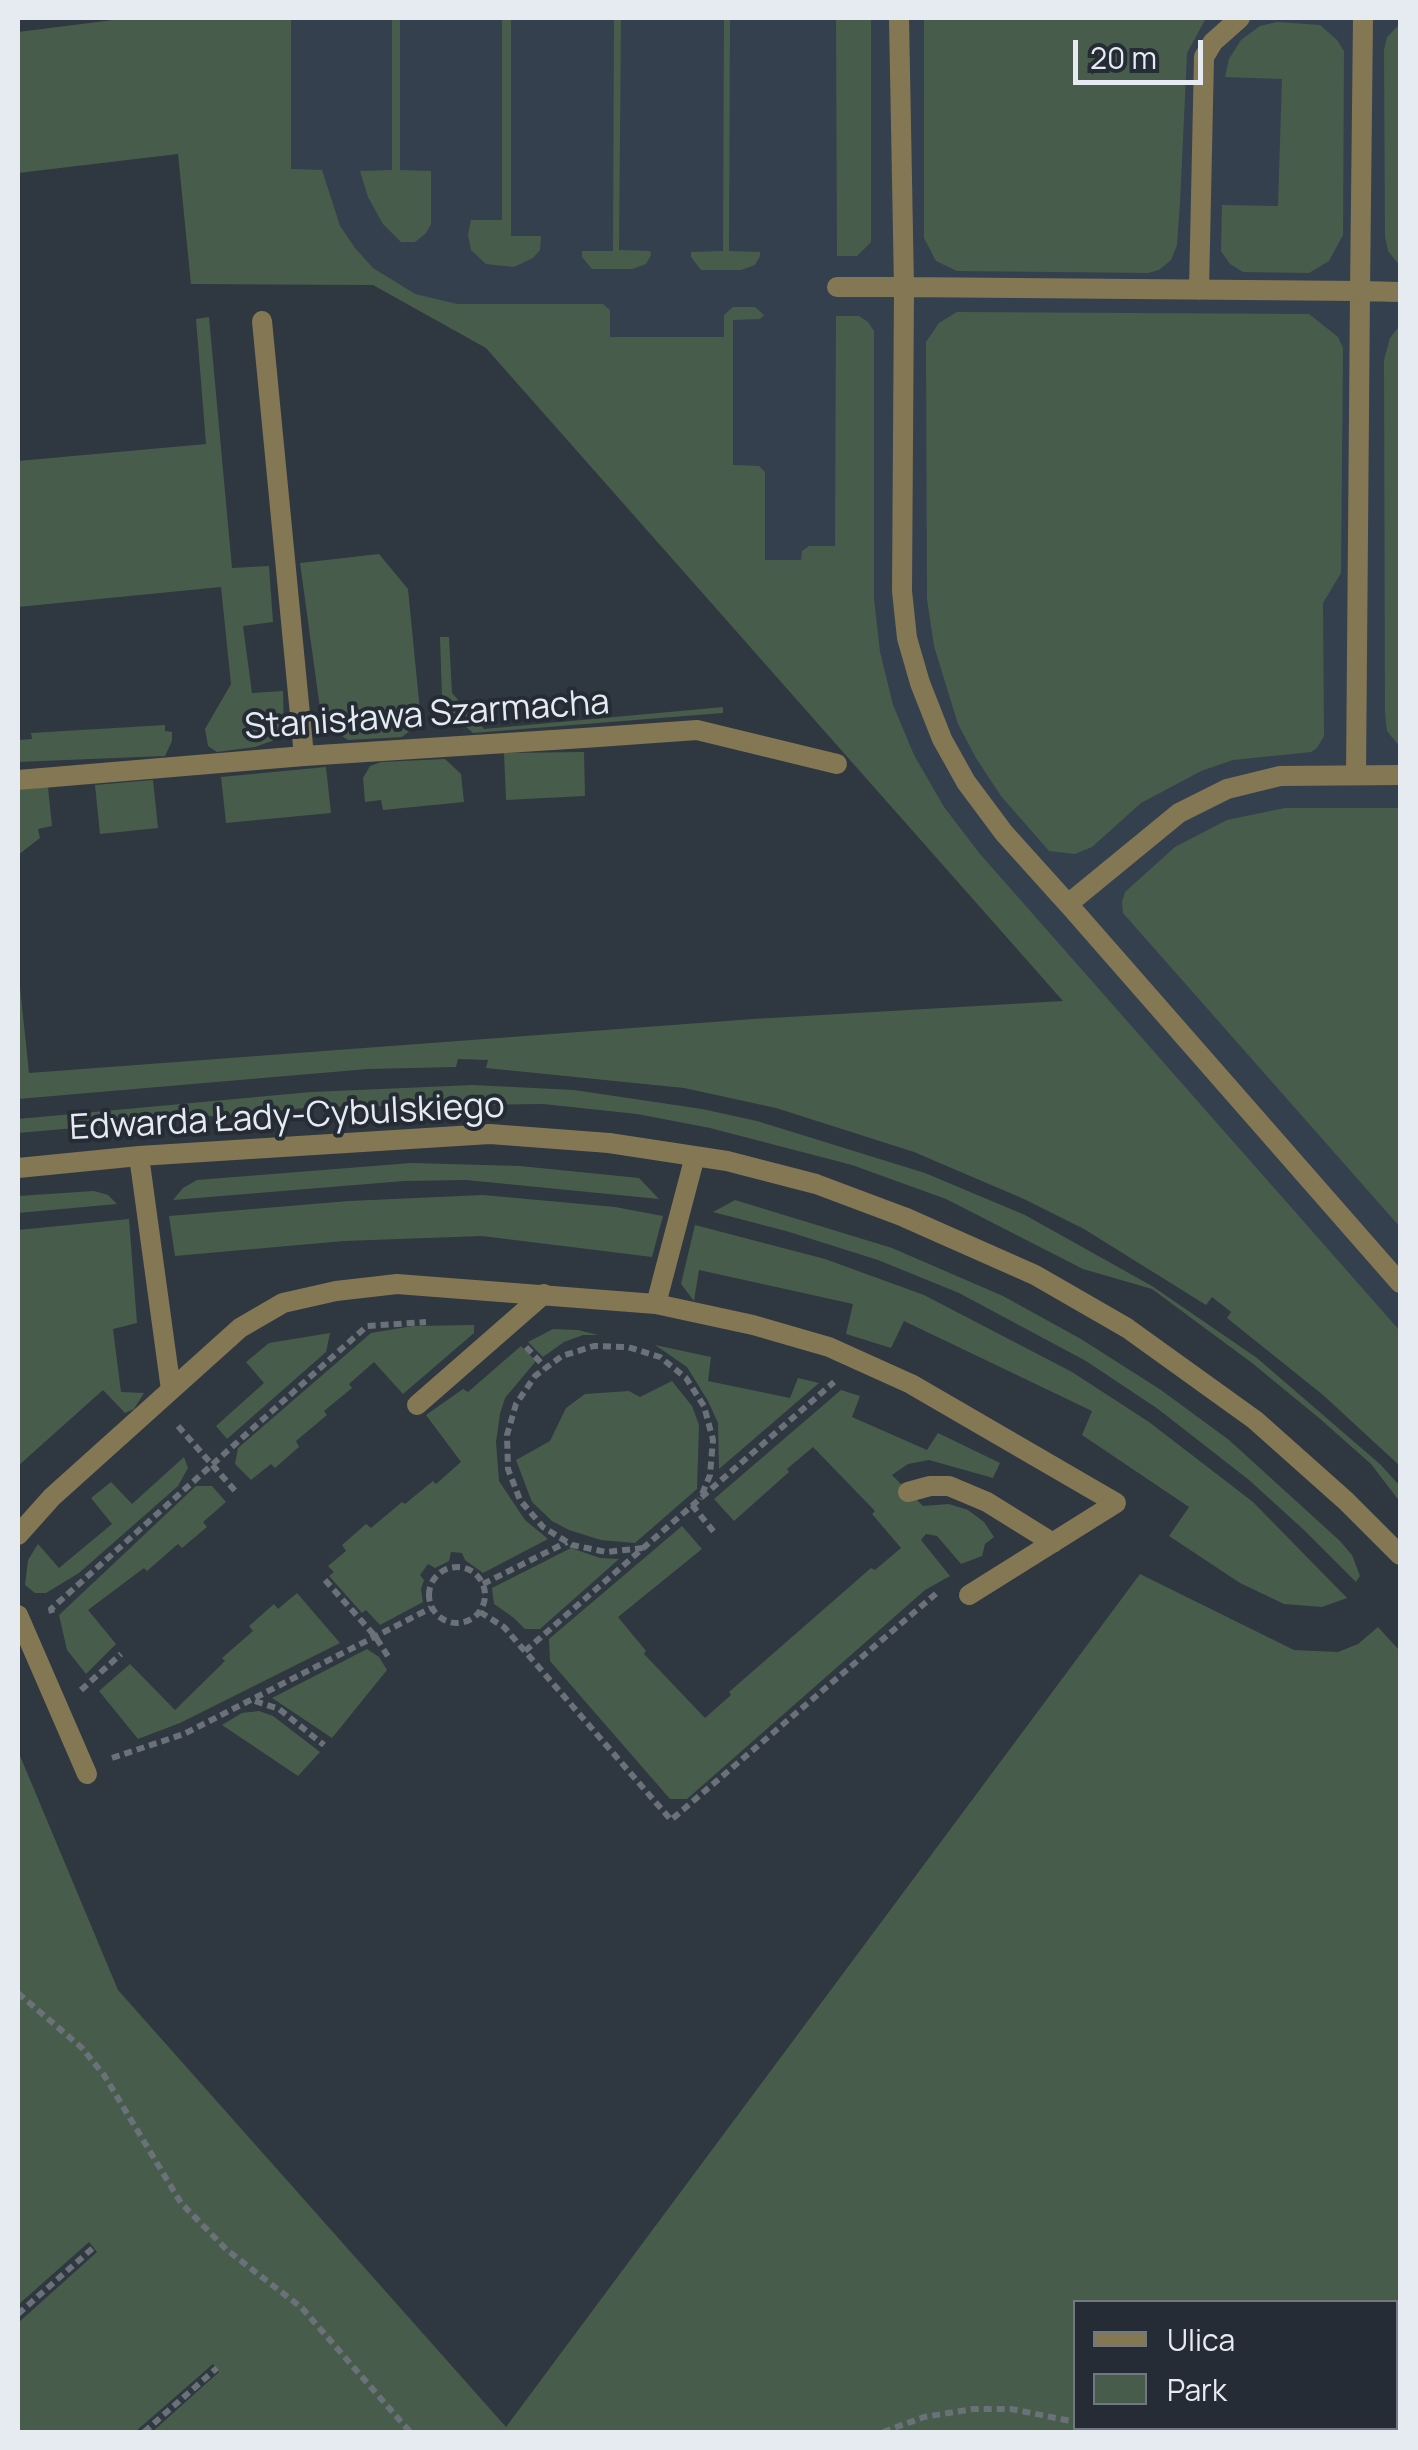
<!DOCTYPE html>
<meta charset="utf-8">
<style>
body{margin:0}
#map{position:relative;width:1418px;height:2450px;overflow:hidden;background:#2f3740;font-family:Manrope,sans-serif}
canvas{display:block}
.frame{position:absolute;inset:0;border:20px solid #e6ebf1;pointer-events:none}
.legend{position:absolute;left:1073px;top:2300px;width:325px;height:130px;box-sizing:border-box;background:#252c36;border:2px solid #727881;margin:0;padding:12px 18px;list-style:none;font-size:30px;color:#e6ebf1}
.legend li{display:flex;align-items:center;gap:20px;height:50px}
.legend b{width:50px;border:2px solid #727881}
.scale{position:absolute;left:1073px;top:40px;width:130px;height:45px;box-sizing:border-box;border:5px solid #e6ebf1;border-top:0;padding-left:12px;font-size:30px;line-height:35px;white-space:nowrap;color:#e6ebf1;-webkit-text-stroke:8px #252c36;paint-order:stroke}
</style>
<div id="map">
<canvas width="1418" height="2450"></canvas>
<div class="frame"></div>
<ul class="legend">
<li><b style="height:12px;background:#847754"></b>Ulica</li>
<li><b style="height:28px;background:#485c4b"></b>Park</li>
</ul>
<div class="scale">20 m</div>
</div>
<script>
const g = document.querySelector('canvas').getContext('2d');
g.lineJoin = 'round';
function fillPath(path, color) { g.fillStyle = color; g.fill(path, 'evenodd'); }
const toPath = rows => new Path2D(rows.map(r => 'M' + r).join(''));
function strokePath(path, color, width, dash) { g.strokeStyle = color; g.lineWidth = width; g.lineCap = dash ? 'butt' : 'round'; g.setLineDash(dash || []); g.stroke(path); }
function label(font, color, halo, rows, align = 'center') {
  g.font = font + ' Manrope,sans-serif'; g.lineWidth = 8; g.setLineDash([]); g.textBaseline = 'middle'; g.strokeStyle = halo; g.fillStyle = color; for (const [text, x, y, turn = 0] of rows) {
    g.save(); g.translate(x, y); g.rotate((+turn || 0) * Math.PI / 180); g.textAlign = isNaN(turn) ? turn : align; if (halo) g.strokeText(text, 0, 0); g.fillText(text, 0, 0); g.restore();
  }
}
fillPath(toPath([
 [166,18,1400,18,1400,1382,486,348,373,285,191,284]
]), '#35404e');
fillPath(toPath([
 [129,18,291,18,291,169,322,170,340,226,355,248,373,268,415,294,457,304,603,304,610,310,610,337,724,337,724,315,733,307,755,307,764,315,760,319,733,320,733,465,759,466,765,472,765,560,801,560,802,551,809,546,835,546,836,316,859,316,868,322,874,331,874,599,880,652,893,705,914,755,944,807,980,854,1400,1331,1400,1466,1323,1395,1227,1318,1231,1312,1212,1297,1206,1305,1084,1229,1024,1199,914,1152,776,1108,684,1088,486,1068,488,1060,458,1059,456,1067,368,1069,18,1099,18,968,29,1073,753,1019,1063,1001,486,348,373,285,191,284,178,154,18,173,18,32],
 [392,18,400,18,400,170,431,171,431,224,426,233,415,242,401,242,383,224,368,197,360,171,392,170],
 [502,18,511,18,511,236,541,236,540,250,533,258,514,267,486,264,471,250,468,235,471,220,502,220],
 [614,18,621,18,619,250,650,251,651,255,646,264,632,269,592,269,582,257,582,251,613,251],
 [724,18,730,18,729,251,760,252,760,256,755,265,741,270,701,270,691,257,691,252,723,251],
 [836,18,871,18,871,242,857,256,837,256],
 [924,18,1206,18,1187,53,1180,203,1177,245,1171,260,1159,270,1148,273,957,271,936,261,924,238],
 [1277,22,1320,25,1337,40,1344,51,1343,235,1329,261,1309,273,1243,272,1230,264,1221,251,1222,205,1278,206,1282,79,1225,77,1229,59,1241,40,1260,26],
 [1400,24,1400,23,1400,266,1388,251,1385,236,1384,50,1387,37],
 [957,312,1309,314,1338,337,1343,348,1341,573,1323,603,1324,736,1317,748,1311,752,1233,760,1201,771,1141,803,1092,847,1075,854,1049,851,1001,796,976,758,958,724,934,646,927,599,926,342,939,323],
 [209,317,232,568,269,566,273,622,243,626,252,693,283,691,284,730,272,741,255,747,217,752,208,746,205,729,231,684,221,587,18,607,18,461,206,444,196,319],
 [1400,325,1400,747,1387,731,1385,713,1384,360,1390,338],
 [379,554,408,589,420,711,416,726,402,737,348,740,322,723,300,563],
 [440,637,449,637,452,693,484,729,723,707,723,713,473,733,448,711,442,697],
 [165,725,165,731,172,732,172,741,165,756,18,762,18,740,32,739,31,733],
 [584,752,585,796,506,800,504,753],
 [445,759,461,774,464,802,383,810,381,800,365,802,363,778,370,766,381,762],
 [326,767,331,813,226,823,221,777],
 [153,780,158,828,100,834,95,785],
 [48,787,52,826,38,829,40,838,18,855,18,790],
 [1285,808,1400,808,1400,1227,1123,913,1122,902,1125,892,1175,847,1227,820],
 [473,1085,574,1090,702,1109,757,1121,925,1173,1025,1215,1152,1286,1257,1358,1381,1465,1400,1486,1400,1502,1371,1464,1319,1418,1252,1363,1152,1289,1083,1269,946,1199,852,1165,710,1128,637,1114,543,1104,317,1107,18,1133,18,1119,311,1092],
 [411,1163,520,1166,639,1178,659,1199,466,1180,404,1181,173,1200,183,1188,197,1180],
 [94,1191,108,1195,117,1204,18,1213,18,1196],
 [483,1195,615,1207,663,1216,652,1257,482,1236,344,1241,175,1256,169,1216,349,1201],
 [735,1200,892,1248,1003,1296,1081,1339,1161,1390,1229,1440,1340,1541,1352,1555,1360,1576,1356,1582,1304,1530,1249,1480,1158,1409,1086,1361,959,1293,878,1260,786,1231,713,1212],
 [129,1219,137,1323,113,1329,121,1392,144,1393,134,1409,125,1413,103,1390,18,1466,18,1230],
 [695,1225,825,1259,924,1295,1072,1372,1149,1422,1253,1502,1347,1598,1322,1607,1284,1604,1240,1583,1169,1536,1189,1507,1082,1435,1092,1411,904,1321,891,1348,846,1334,853,1304,699,1270,694,1301,681,1284],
 [474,1325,474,1333,403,1394,374,1362,349,1384,352,1388,324,1411,327,1415,296,1441,299,1447,275,1468,271,1464,251,1480,235,1464,238,1448,371,1333,413,1326],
 [553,1329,578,1330,598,1335,583,1335,564,1342,543,1357,528,1342],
 [330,1333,326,1352,227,1439,216,1426,264,1383,246,1362,269,1343],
 [655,1345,711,1357,708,1381,790,1398,798,1378,819,1383,719,1469,718,1423,708,1401,687,1367],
 [521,1346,536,1361,505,1398,500,1414,496,1442,499,1481,525,1520,548,1539,483,1573,465,1560,462,1553,451,1552,449,1561,435,1568,428,1564,420,1575,424,1580,421,1589,423,1602,380,1625,366,1610,362,1613,329,1576,334,1572,328,1566,346,1551,342,1545,366,1524,371,1528,402,1502,405,1504,433,1481,436,1484,461,1462,426,1415,463,1389,468,1392],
 [672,1381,692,1406,699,1425,697,1489,635,1543,601,1540,569,1530,552,1521,532,1502,516,1460,550,1441,566,1408,585,1394,629,1391,640,1397],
 [841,1390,860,1396,852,1417,927,1450,938,1433,1000,1463,993,1478,929,1460,908,1464,892,1475,923,1506,949,1504,968,1510,984,1522,994,1537,985,1544,982,1556,961,1564,937,1536,926,1534,921,1540,950,1576,925,1590,687,1799,670,1799,550,1661,549,1639,682,1526,702,1549,618,1617,646,1651,644,1654,705,1718,731,1695,729,1692,871,1568,875,1570,901,1548,872,1514,875,1511,813,1447,787,1469,789,1472,734,1521,714,1499],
 [184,1457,188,1468,178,1486,79,1573,46,1593,35,1593,25,1585,28,1560,38,1544,59,1568,112,1524,91,1498,111,1482,132,1504],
 [196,1486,212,1486,226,1502,203,1522,207,1527,182,1548,178,1544,147,1571,144,1568,88,1610,116,1644,86,1674,67,1650,59,1615],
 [571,1548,600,1558,619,1559,540,1629,525,1629,514,1618,494,1604,492,1588],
 [1140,1574,1294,1650,1338,1652,1358,1644,1378,1627,1400,1651,1400,2401,1396,2406,1396,2302,1076,2302,1076,2428,1381,2428,1379,2432,152,2432,219,2372,213,2364,135,2432,18,2432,18,2323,97,2252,89,2242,18,2305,18,1751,118,1990,506,2427],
 [297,1593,340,1643,180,1723,138,1739,99,1691,130,1664,175,1710,225,1661,222,1658,253,1631,249,1626,274,1604,278,1609],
 [367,1649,379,1657,387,1670,332,1738,272,1698],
 [259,1711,273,1716,320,1752,298,1776,222,1725,242,1713]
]), '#485c4b');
strokePath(toPath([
 [526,1347,546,1368],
 [178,1426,237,1493],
 [692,1505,714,1532],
 [643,1548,606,1552,572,1545,543,1527,520,1500,508,1469,507,1435,516,1404,535,1376,562,1356,594,1346,628,1347,660,1357,686,1378,704,1406,713,1440,710,1475,700,1499],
 '429 1595a28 28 0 1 1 56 0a28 28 0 1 1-56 0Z',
 [325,1580,375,1636,389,1658],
 [483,1584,567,1542],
 [480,1612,504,1627,671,1820,938,1592],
 [52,1613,51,1609,367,1326,426,1322],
 [525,1651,834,1382],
 [81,1690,121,1654],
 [255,1701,279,1709,324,1745],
 [112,1758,184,1734,431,1608],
 [18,1993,82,2048,104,2075,181,2203,227,2250,302,2308,410,2432],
 [18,2314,94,2247],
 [1101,2428,1126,2432],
 [144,2432,217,2368],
 [883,2432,924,2417,973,2409,1011,2409,1076,2422]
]), '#6a7179', 6, [8, 5]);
strokePath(toPath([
 [899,18,904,287,1360,291,1356,775],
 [1363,18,1360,291,1400,292],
 [837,287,904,287,902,591,907,638,920,683,942,739,966,782,1004,833,1068,904],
 [1199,290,1204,57,1213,42,1240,18],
 [262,321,304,756],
 [584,738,697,730,837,764],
 [1400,775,1280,776,1227,789,1179,813,1068,904,1400,1283]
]), '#847754', 20);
strokePath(toPath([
 [18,780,304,756,584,738],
 [139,1156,171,1390],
 [18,1168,139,1156,490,1134,609,1143,727,1161,816,1184,904,1217,1035,1275,1127,1328,1255,1420,1346,1501,1400,1555],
 [656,1304,695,1156],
 [417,1405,544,1294],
 [908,1492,930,1486,949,1486,987,1502,1053,1543],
 [18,1535,52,1497,240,1328,283,1303,336,1291,397,1284,656,1304,753,1325,829,1347,911,1384,1116,1503,969,1595],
 [18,1615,87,1774]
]), '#847754', 20);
label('35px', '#e6ebf1', '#252c36', [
 ["Stanisława Szarmacha",427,716,-4],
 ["Edwarda Łady-Cybulskiego",287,1118,-3]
]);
</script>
